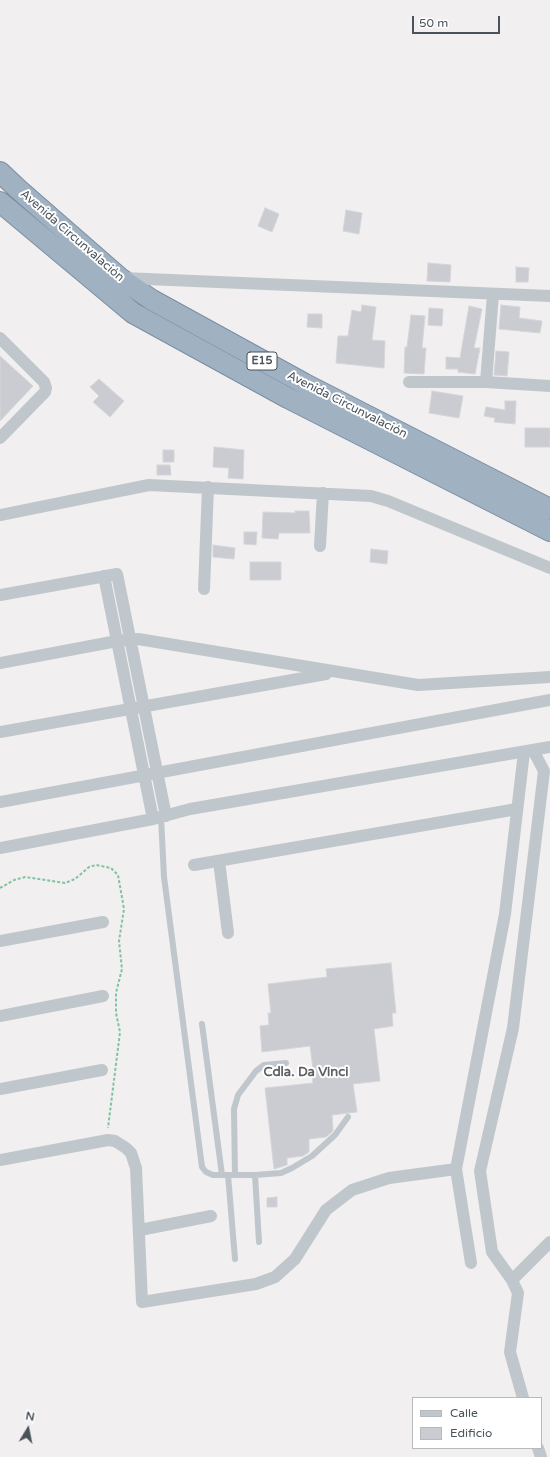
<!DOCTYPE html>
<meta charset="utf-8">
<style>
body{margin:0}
#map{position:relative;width:550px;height:1457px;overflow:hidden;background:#f1efef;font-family:"Varela Round",sans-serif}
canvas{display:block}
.legend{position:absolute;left:412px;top:1397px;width:130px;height:52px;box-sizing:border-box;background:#fff;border:1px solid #b6babd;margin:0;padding:5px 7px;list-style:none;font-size:12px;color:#49535a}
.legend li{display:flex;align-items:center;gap:8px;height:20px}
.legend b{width:20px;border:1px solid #b6babd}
.north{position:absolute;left:8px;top:1409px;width:40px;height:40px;-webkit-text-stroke:3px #fff;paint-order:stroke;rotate:10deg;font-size:11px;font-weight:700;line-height:16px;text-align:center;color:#49535a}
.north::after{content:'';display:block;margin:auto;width:14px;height:18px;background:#49535a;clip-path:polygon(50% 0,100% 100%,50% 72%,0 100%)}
.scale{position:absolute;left:412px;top:16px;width:88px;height:18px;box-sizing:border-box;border:2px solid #49535a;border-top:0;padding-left:5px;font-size:12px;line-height:14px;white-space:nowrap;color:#49535a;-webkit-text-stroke:3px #fff;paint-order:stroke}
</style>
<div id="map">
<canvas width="550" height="1457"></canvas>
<ul class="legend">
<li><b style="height:5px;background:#bfc7cc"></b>Calle</li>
<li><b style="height:11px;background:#caccd1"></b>Edificio</li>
</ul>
<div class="north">N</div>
<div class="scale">50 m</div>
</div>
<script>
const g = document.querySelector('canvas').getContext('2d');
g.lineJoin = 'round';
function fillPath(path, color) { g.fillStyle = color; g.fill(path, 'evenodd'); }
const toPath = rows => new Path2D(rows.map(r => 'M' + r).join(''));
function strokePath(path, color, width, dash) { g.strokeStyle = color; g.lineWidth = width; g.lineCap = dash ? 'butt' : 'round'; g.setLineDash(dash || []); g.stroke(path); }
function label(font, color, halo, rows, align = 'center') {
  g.font = font + ' "Varela Round",sans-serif'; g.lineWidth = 4; g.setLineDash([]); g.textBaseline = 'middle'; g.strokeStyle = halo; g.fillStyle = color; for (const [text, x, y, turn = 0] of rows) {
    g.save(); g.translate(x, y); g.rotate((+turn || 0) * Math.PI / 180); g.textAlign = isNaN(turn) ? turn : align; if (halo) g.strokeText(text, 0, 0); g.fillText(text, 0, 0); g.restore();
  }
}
const building = toPath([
 [265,208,279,214,272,232,258,226,265,208],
 [346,210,362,213,359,234,343,231,346,210],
 [428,263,451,265,450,282,427,281,428,263],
 [516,267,529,268,528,282,516,282,516,267],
 [362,305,376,307,372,340,385,341,384,368,336,363,338,336,348,336,352,310,361,312,362,305],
 [501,305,520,307,519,318,542,321,540,333,499,329,501,305],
 [469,306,482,309,474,348,480,348,475,374,458,372,458,369,446,369,446,357,460,358,469,306],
 [429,308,443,309,442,326,428,325,429,308],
 [308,314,322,314,322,328,307,327,308,314],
 [411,315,425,316,422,348,426,348,424,374,404,373,405,347,407,347,411,315],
 [496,351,509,352,507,376,494,375,496,351],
 [0,356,33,386,0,421,0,356],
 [99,379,124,401,110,417,93,402,99,396,90,387,99,379],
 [432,391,463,396,459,418,429,413,432,391],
 [505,401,516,401,515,424,494,422,495,418,484,416,486,407,505,410,505,401],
 [525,428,550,428,550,447,525,447,525,428],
 [214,447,244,450,243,479,228,478,229,468,213,467,214,447],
 [163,450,174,450,174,462,163,462,163,450],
 [157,465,170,465,171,475,157,475,157,465],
 [295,511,309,511,310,533,279,533,278,539,262,538,263,512,295,513,295,511],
 [244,532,257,532,256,545,244,544,244,532],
 [213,545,235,548,234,559,213,557,213,545],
 [371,549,388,551,387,564,370,562,371,549],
 [250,562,281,562,281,580,250,580,250,562],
 [391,963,396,1013,392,1013,393,1026,374,1029,380,1081,353,1084,357,1112,332,1115,333,1130,332,1132,326,1137,309,1139,309,1152,303,1156,287,1158,287,1165,274,1169,265,1088,313,1083,311,1069,313,1069,310,1046,262,1052,260,1026,269,1025,268,1013,271,1013,268,984,327,977,326,969,391,963],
 [277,1197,277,1207,267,1207,267,1198,277,1197]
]);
fillPath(building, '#caccd1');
strokePath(building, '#d4d6da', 1);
const trunk = toPath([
 [0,172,18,189,120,278,152,300,305,384,550,509],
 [0,202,133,313,288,398,550,531]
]);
strokePath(trunk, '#788ea4', 22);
strokePath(toPath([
 [0,888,14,880,25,877,65,883,75,879,89,867,96,865,111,868,118,875,124,909,119,941,122,969,116,993,116,1013,120,1032,108,1128]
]), '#7fc4a0', 2, [3, 2]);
strokePath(toPath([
 [161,817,164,877,202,1167,206,1172,213,1175,255,1175,281,1173,292,1168,312,1156,335,1135,348,1117],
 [202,1024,222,1175],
 [228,1175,235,1259],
 [235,1175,234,1109,238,1095,256,1071,264,1065,286,1063],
 [255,1175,259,1242]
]), '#bfc7cc', 6);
strokePath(toPath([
 [123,278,550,296],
 [493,294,486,382,550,386],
 [0,338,44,382,46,388,45,392,0,438],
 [409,382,486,382],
 [0,515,149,485,371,496,388,501,550,568],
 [320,546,323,493],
 [104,576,153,819],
 [204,589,208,487],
 [0,595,117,574,166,816],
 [0,663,117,641,138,639,418,685,550,677],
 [0,732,326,674],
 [0,802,550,700],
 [0,848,153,819,190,809,550,747],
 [219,861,228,933],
 [194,865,517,809],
 [0,941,103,922],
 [0,1016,103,996],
 [0,1089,102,1070],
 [0,1160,108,1140,115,1141,126,1148,131,1153,136,1168,142,1302,256,1284,275,1277,295,1259,326,1210,352,1190,389,1178,456,1169],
 [140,1230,211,1216],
 [471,1263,456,1169,505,914,524,752],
 [512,1280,550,1242],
 [523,1398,510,1352,518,1293,512,1280,492,1252,480,1171,513,1028,544,771,533,750],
 [538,1448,541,1457]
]), '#bfc7cc', 12);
strokePath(trunk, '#a0b1c2', 20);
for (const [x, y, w] of [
 [262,361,30]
]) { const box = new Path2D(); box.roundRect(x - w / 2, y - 9, w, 18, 3); g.fillStyle = '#fff'; g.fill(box); strokePath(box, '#49535a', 1); }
label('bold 11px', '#49535a', null, [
 ["E15",262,361]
]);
label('12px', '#49535a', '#fff', [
 ["Avenida Circunvalación",72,236,41],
 ["Avenida Circunvalación",347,405,27]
]);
label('bold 13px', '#5c6063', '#fff', [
 ["Cdla. Da Vinci",306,1073]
]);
</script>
